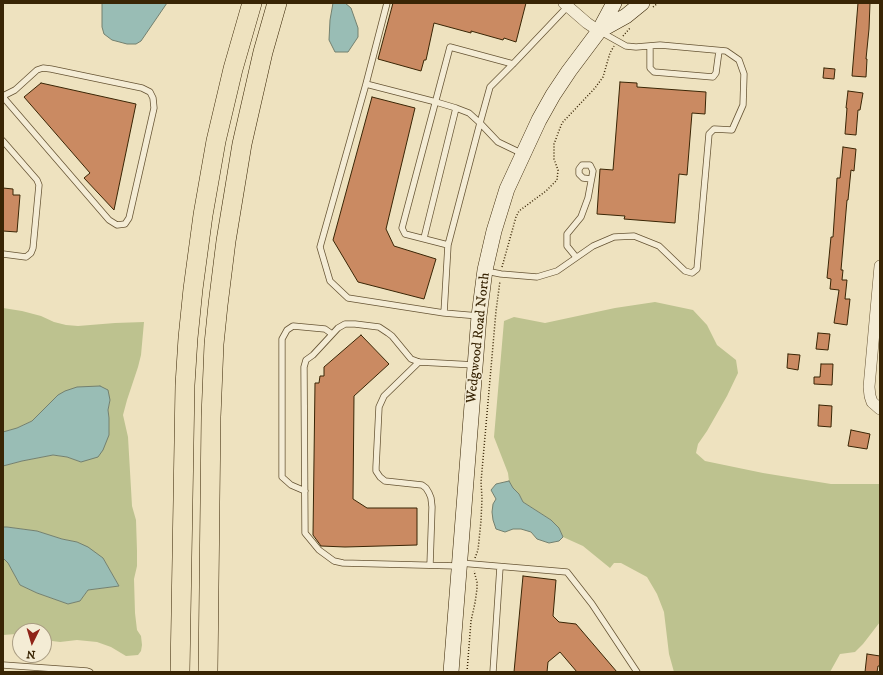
<!DOCTYPE html>
<style>
body{margin:0}
#map{position:relative;width:883px;height:675px;overflow:hidden;background:#eee2bf;font-family:"IM FELL DW Pica",serif}
canvas{display:block}
.frame{position:absolute;inset:0;border:4px solid #392505;pointer-events:none}
.north{position:absolute;left:12px;top:623px;width:40px;height:40px;box-sizing:border-box;background:#f4ecd5;border:1px solid #a99c82;border-radius:50%;rotate:185deg;font-size:11px;font-weight:700;line-height:16px;text-align:center;color:#392505}
.north::after{content:'';display:block;margin:auto;width:14px;height:18px;background:#8f2418;clip-path:polygon(50% 0,100% 100%,50% 72%,0 100%)}
</style>
<div id="map">
<canvas width="883" height="675"></canvas>
<div class="frame"></div>
<div class="north">N</div>
</div>
<script>
const g = document.querySelector('canvas').getContext('2d');
g.lineJoin = 'round';
function fillPath(path, color) { g.fillStyle = color; g.fill(path, 'evenodd'); }
const toPath = rows => new Path2D(rows.map(r => 'M' + r).join(''));
function strokePath(path, color, width, dash) { g.strokeStyle = color; g.lineWidth = width; g.lineCap = dash ? 'butt' : 'round'; g.setLineDash(dash || []); g.stroke(path); }
function label(font, color, halo, rows, align = 'center') {
  g.font = font + ' "IM FELL DW Pica",serif'; g.lineWidth = 3; g.setLineDash([]); g.textBaseline = 'middle'; g.strokeStyle = halo; g.fillStyle = color; for (const [text, x, y, turn = 0] of rows) {
    g.save(); g.translate(x, y); g.rotate((+turn || 0) * Math.PI / 180); g.textAlign = isNaN(turn) ? turn : align; if (halo) g.strokeText(text, 0, 0); g.fillText(text, 0, 0); g.restore();
  }
}
fillPath(toPath([
 [655,302,693,310,707,325,717,345,736,360,738,373,727,396,707,431,698,444,696,453,705,461,763,473,831,484,880,484,880,622,863,644,855,652,840,654,830,672,674,672,669,654,664,612,657,594,647,577,621,563,614,563,610,568,583,546,563,537,559,528,551,520,523,502,519,494,513,488,509,481,508,473,494,437,504,321,514,317,545,323,615,308],
 [3,308,22,311,41,316,54,322,66,325,78,326,115,323,144,322,141,355,138,367,127,400,123,415,128,437,132,506,136,520,137,551,137,566,134,579,135,613,137,630,141,636,142,645,141,651,138,655,126,656,111,647,97,642,77,640,60,642,44,640,44,631,20,631,20,635,16,634,3,635,3,558,8,563,20,585,37,593,68,604,80,601,88,590,119,586,103,558,77,542,62,539,37,531,7,527,3,527,3,466,22,461,53,455,67,457,81,462,109,418,108,410,110,400,58,395,32,421,17,428,3,432]
]), '#bdc28f');
const water = toPath([
 [102,3,167,3,141,41,136,44,127,44,112,40,104,34,102,27,102,3],
 [333,3,345,3,351,8,358,28,358,37,348,52,335,52,329,40,330,20,333,3],
 [100,386,108,390,110,400,108,410,109,418,109,435,103,450,98,457,81,462,67,457,53,455,22,461,3,466,3,432,17,428,32,421,58,395,65,391,77,387,100,386],
 [509,481,513,488,519,494,523,502,551,520,559,528,563,537,559,541,549,543,537,539,531,532,521,529,513,529,505,532,496,529,493,520,492,512,493,504,496,499,491,490,496,484,509,481],
 [3,527,7,527,37,531,62,539,77,542,88,547,103,558,119,586,88,590,80,601,68,604,37,593,20,585,8,563,3,558,3,527]
]);
fillPath(water, '#99bdb5');
strokePath(water, '#73806f', 1);
const building = toPath([
 [393,3,526,3,516,42,504,38,503,40,471,31,471,33,434,23,426,60,424,60,421,71,378,59,393,3],
 [858,3,870,3,869,29,866,59,867,59,866,77,852,76,858,3],
 [824,68,835,69,834,79,823,78,824,68],
 [620,82,637,83,637,87,706,92,705,114,692,113,687,175,679,174,675,223,624,219,625,216,597,214,600,169,613,170,620,82],
 [41,83,136,104,114,210,84,178,90,173,24,97,41,83],
 [848,91,863,93,860,110,858,110,856,135,845,134,847,108,846,108,848,91],
 [372,97,415,108,386,229,394,246,436,259,424,299,358,282,333,240,372,97],
 [843,147,856,149,854,171,851,170,848,200,847,200,841,270,843,270,842,280,847,280,845,299,850,299,847,325,834,323,839,290,830,289,831,279,827,278,831,237,833,237,837,178,840,178,843,147],
 [3,188,13,189,13,195,20,195,17,232,3,231,3,188],
 [818,333,830,334,828,350,816,349,818,333],
 [361,335,389,364,354,396,353,499,367,508,417,508,417,545,345,547,321,546,313,535,315,383,319,383,320,376,324,376,324,367,361,335],
 [788,354,800,355,798,370,787,368,788,354],
 [821,364,833,364,832,385,814,384,814,377,820,377,821,364],
 [819,405,832,406,831,427,818,426,819,405],
 [851,430,870,434,867,449,848,446,851,430],
 [523,576,556,580,553,616,559,622,576,624,617,672,577,672,560,652,548,662,547,672,514,672,523,576],
 [867,654,880,656,880,666,878,666,877,672,865,672,867,654]
]);
fillPath(building, '#ca8a62');
strokePath(building, '#392505', 1);
const lane = toPath([
 [387,3,366,84,436,102,456,108,469,113,480,123,448,245,444,313],
 [650,46,650,68,654,72,713,77,716,73,719,51],
 [366,84,320,247,330,281,348,298,444,313,479,316],
 [3,96,15,90,37,70,43,68,51,69,142,88,150,92,153,98,154,108,129,218,125,224,117,225,109,220,3,97],
 [3,141,37,180,39,185,33,248,31,253,26,257,3,254],
 [523,154,498,142,480,123,490,87,513,64,569,5],
 [424,238,456,108],
 [448,245,405,234,402,228,450,47,513,64],
 [576,257,567,246,567,234,581,217,588,198,593,171,590,165,582,165,579,169,579,174,583,178,591,179],
 [486,271,501,274,537,277,557,271,593,246,614,237,634,236,659,246,685,271,692,273,697,269,709,134,714,129,732,130,743,105,744,74,739,60,726,51,660,45,636,47,626,46,601,32],
 [419,362,384,396,379,407,376,467,376,471,380,477,385,481,422,485,426,488,429,493,431,498,432,507,430,565],
 [305,491,291,485,282,477,282,339,287,330,293,326,325,329,332,334],
 [460,563,567,572,592,604,637,672],
 [458,566,343,563,334,561,319,550,305,533,304,367,306,360,313,355,338,328,345,324,355,324,379,327,388,333,392,336,411,359,419,362,475,365],
 [3,665,87,671,90,672],
 [493,672,500,567]
]);
const street = toPath([
 [564,3,587,23,599,31],
 [880,266,869,387,870,396,872,402,880,409]
]);
const secondary = toPath([
 [599,31,626,16,642,3],
 [451,672,479,316,485,270,494,231,507,189,539,120,553,95,569,71,599,31,614,3]
]);
const highway = toPath([
 [180,672,185,385,188,338,193,289,203,215,216,141,233,69,252,3],
 [208,672,211,417,214,344,218,305,226,241,242,144,263,52,277,3]
]);
strokePath(lane, '#665434', 7);
strokePath(street, '#665434', 12);
strokePath(secondary, '#392505', 16);
strokePath(highway, '#392505', 20);
strokePath(toPath([
 [653,7,658,3],
 [623,36,631,27],
 [502,267,516,217,519,211,546,191,557,180,558,170,554,159,554,144,562,123,595,88,603,77,610,53,614,46],
 [475,558,478,550,481,521,482,498,481,482,496,311,500,281],
 [467,672,471,621,475,603,477,589,477,582,474,571]
]), '#392505', 1.5, [1, 2]);
strokePath(lane, '#f4ecd5', 5.5);
strokePath(street, '#f4ecd5', 11);
strokePath(secondary, '#f4ecd5', 15);
strokePath(highway, '#eee2bf', 19);
label('14px', '#392505', '#f4ecd5', [
 ["Wedgwood Road North",479,338,-84]
]);
</script>
